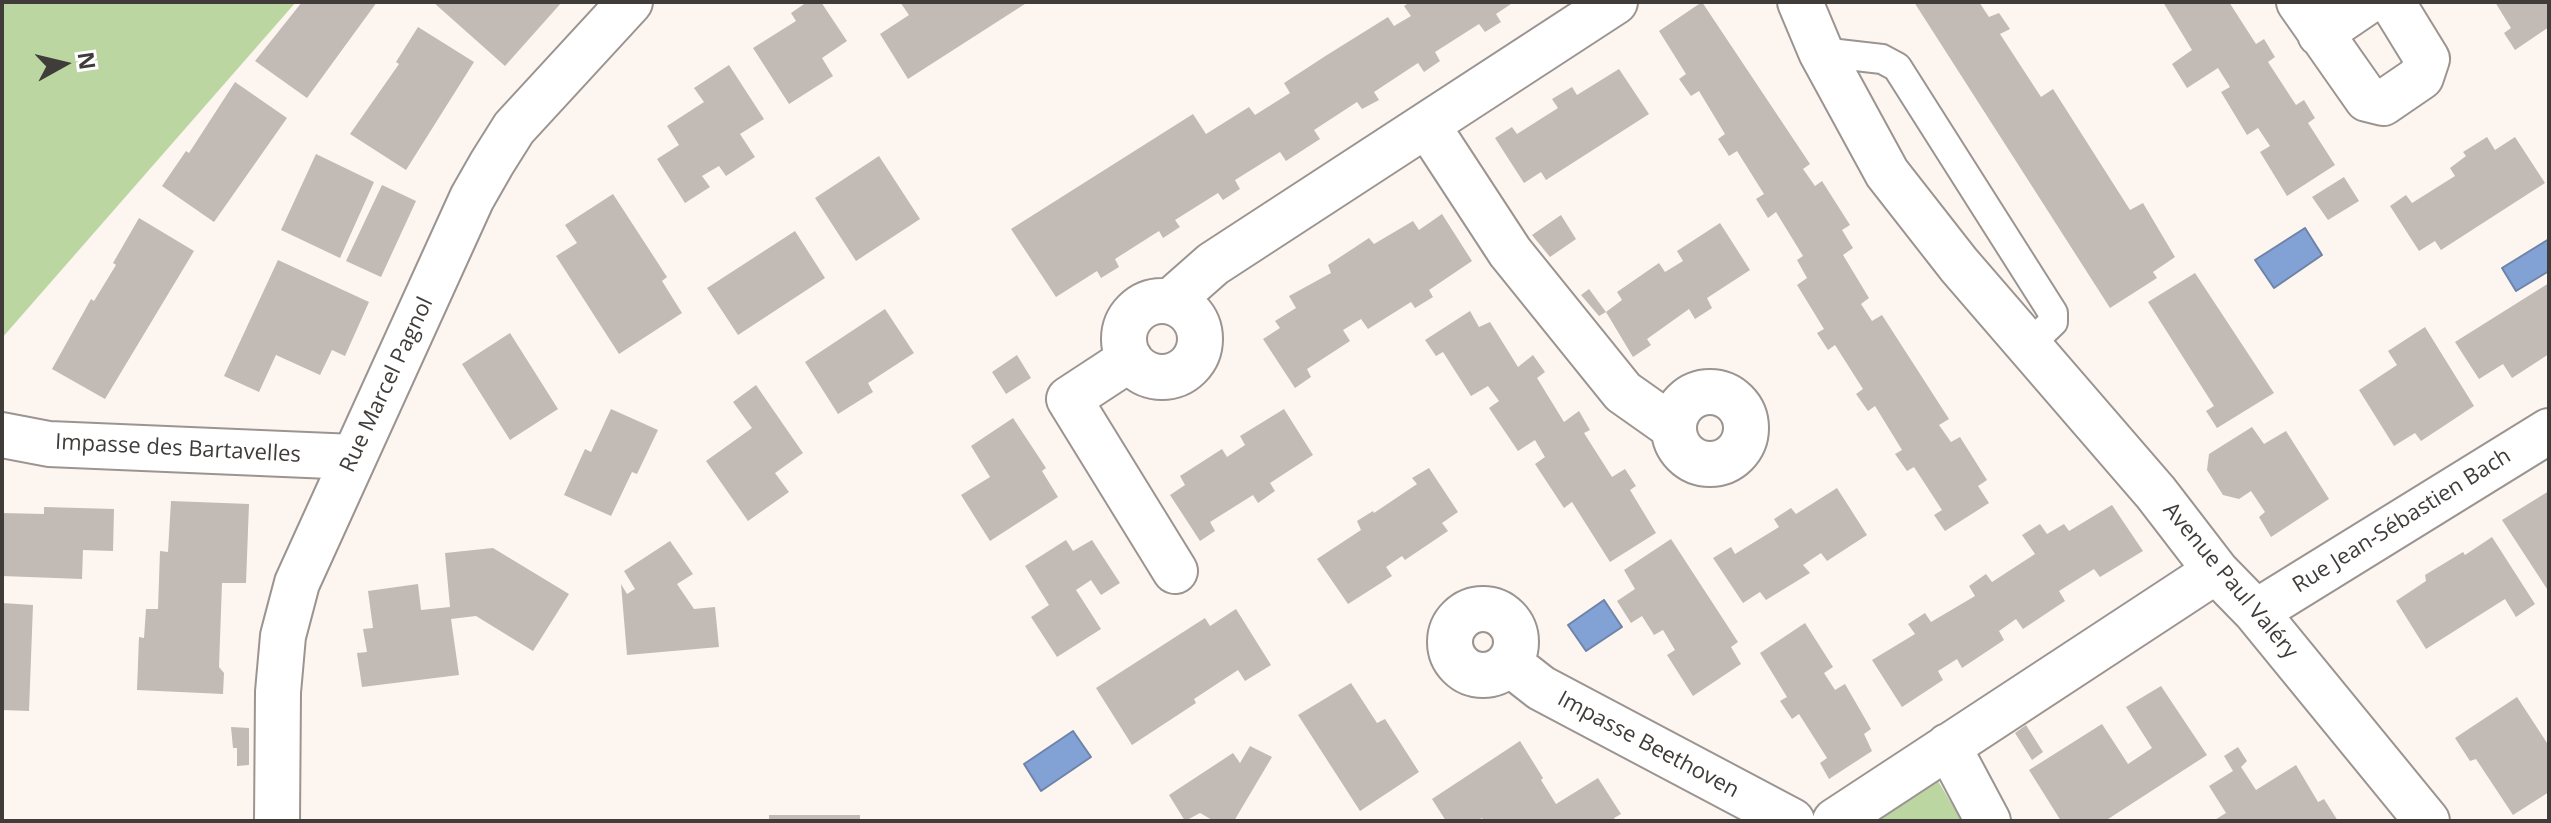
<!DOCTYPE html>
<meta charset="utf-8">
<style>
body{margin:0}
#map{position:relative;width:2551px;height:823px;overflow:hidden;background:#fdf5f0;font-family:"Open Sans",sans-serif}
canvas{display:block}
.frame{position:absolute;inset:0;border:4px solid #3f3c3a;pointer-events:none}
.north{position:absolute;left:24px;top:24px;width:80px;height:80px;-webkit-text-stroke:6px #fff;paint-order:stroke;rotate:82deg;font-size:22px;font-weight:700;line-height:32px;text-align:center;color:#3f3c3a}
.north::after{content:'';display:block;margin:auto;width:28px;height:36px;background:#3f3c3a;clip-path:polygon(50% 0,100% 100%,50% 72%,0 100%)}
</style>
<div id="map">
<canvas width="2551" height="823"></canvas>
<div class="frame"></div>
<div class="north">N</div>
</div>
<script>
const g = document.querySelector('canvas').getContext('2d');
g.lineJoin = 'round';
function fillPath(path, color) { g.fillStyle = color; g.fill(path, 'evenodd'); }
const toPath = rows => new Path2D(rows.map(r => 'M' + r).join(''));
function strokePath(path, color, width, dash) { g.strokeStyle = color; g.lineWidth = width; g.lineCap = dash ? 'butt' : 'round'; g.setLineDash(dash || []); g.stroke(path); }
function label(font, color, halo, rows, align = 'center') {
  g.font = font + ' "Open Sans",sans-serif'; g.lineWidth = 6; g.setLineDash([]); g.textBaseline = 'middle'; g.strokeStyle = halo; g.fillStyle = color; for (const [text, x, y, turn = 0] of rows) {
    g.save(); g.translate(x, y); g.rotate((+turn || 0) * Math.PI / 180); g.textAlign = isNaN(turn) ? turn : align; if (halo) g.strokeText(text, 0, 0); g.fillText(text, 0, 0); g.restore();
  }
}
fillPath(toPath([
 [2,2,296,2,2,338],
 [1938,781,1962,821,1869,821]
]), '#bcd6a2');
const water = toPath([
 [2305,228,2322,255,2274,288,2255,260,2305,228],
 [2549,239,2549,271,2516,291,2502,268,2549,239],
 [1604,600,1622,627,1586,651,1568,625,1604,600],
 [1073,731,1091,757,1041,791,1024,764,1073,731]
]);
fillPath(water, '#82a2d6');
strokePath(water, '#6e83a7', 2);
fillPath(toPath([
 [302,2,377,2,307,98,255,61],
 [433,2,562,2,505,66],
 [807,2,821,2,847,41,822,58,833,76,789,104,753,48,796,21,791,13],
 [900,2,1028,2,908,79,880,34,909,15],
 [1410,2,1514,2,1496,14,1501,22,1485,32,1479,24,1435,52,1440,61,1424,72,1418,63,1374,92,1379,100,1362,109,1357,102,1314,130,1320,139,1286,161,1280,152,1235,180,1240,189,1223,200,1218,193,1175,220,1180,227,1163,238,1159,231,1115,259,1119,267,1101,278,1097,271,1056,297,1011,229,1193,114,1206,134,1249,107,1255,115,1290,93,1284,83,1327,55,1388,17,1394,26,1411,16,1404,6],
 [1702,2,1810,164,1803,169,1815,186,1822,181,1850,225,1842,230,1853,248,1843,255,1869,298,1861,304,1872,321,1882,315,1949,419,1939,425,1951,442,1960,437,1987,480,1978,486,1989,503,1945,531,1934,515,1942,510,1914,467,1907,471,1895,454,1902,450,1875,406,1868,411,1856,394,1863,389,1835,345,1828,350,1817,333,1824,329,1797,285,1807,278,1797,260,1803,256,1776,212,1768,218,1756,199,1764,194,1737,151,1729,156,1718,139,1725,134,1699,91,1691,96,1679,79,1686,74,1659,31],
 [1914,2,1979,2,1989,17,1999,13,2010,29,2000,34,2041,97,2053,89,2130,210,2143,203,2175,257,2153,272,2157,278,2110,308],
 [2163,2,2229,2,2256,44,2264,39,2275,57,2268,62,2296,105,2304,100,2315,118,2308,123,2335,165,2287,196,2260,152,2270,146,2258,128,2247,135,2221,92,2230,87,2218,68,2187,88,2172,64,2192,50],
 [2495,2,2547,2,2549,27,2515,50,2504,33,2511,28],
 [418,27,474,62,406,170,350,134,399,64,396,62],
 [729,65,764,119,740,134,755,157,726,176,719,166,702,176,710,187,685,203,657,159,679,145,667,126,704,102,694,88],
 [1619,69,1649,114,1546,180,1541,172,1524,183,1495,138,1512,127,1517,134,1558,108,1552,99,1572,87,1577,95],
 [235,82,287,118,214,222,162,186,186,151,189,153],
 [2487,137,2495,150,2515,137,2545,183,2441,250,2435,241,2419,251,2390,206,2406,195,2412,203,2455,176,2450,168,2466,156,2463,152],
 [316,154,374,182,340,258,281,230],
 [879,156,920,219,856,261,815,198],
 [2344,177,2359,201,2328,220,2312,197],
 [382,185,416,201,381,277,346,261],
 [613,194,667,277,662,281,682,313,619,354,556,256,577,243,565,225],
 [1442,214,1472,261,1429,290,1433,297,1415,308,1411,302,1368,329,1361,319,1343,330,1350,341,1307,369,1311,377,1295,388,1263,339,1280,328,1275,321,1296,308,1289,296,1331,273,1328,265,1369,238,1374,244,1413,221,1419,230],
 [1561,215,1576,239,1550,257,1532,235],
 [139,218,194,251,105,399,52,369,91,299,94,301,116,265,113,263],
 [1720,223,1750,270,1707,298,1712,308,1695,319,1689,309,1647,339,1651,345,1633,357,1606,312,1622,300,1617,292,1659,263,1665,272,1683,261,1677,251],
 [795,231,825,278,738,335,707,288],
 [278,260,369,302,345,356,332,350,320,375,276,355,259,392,224,376],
 [2195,273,2274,393,2217,428,2206,411,2214,406,2148,302],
 [2549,283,2549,354,2512,378,2503,364,2479,379,2455,342],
 [1589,289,1606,312,1599,316,1581,295],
 [885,309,914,353,868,383,873,392,838,414,805,362],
 [1470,311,1479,327,1490,322,1518,367,1533,355,1545,372,1537,378,1564,422,1579,411,1590,430,1584,433,1612,477,1625,469,1636,486,1630,490,1656,533,1610,562,1572,502,1564,508,1535,464,1545,457,1535,440,1518,451,1489,408,1499,401,1488,386,1471,396,1443,352,1436,356,1425,340],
 [2425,327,2474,406,2421,441,2415,433,2394,446,2359,390,2397,365,2388,351],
 [510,333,558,409,510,440,462,364],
 [1017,355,1031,378,1006,394,992,372],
 [756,385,803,453,775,473,789,492,748,521,706,461,752,428,733,402],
 [611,409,658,430,637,474,632,472,611,516,564,495,585,449,591,452],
 [1284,409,1313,455,1270,483,1275,491,1258,503,1253,495,1210,522,1215,531,1200,541,1170,495,1185,485,1180,476,1222,449,1227,457,1245,445,1240,436],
 [1013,418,1046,468,1042,471,1058,497,990,541,961,495,990,477,971,446],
 [2252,427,2264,444,2286,431,2329,499,2271,537,2259,517,2265,512,2251,491,2239,499,2223,495,2207,470,2209,454],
 [1429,468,1458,512,1442,523,1448,531,1405,560,1402,556,1386,567,1392,576,1348,604,1317,559,1361,530,1357,521,1373,511,1374,513,1417,484,1412,478],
 [1837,488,1867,535,1827,561,1821,553,1803,565,1810,573,1766,600,1760,592,1743,603,1713,558,1731,547,1735,554,1779,527,1774,519,1791,508,1796,514],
 [2549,491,2549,592,2502,520],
 [171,501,249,504,246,583,222,583,219,667,224,673,223,694,137,690,139,637,144,638,146,609,158,609,160,551,168,552],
 [2112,505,2143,551,2100,577,2094,569,2059,591,2065,601,2023,629,2016,619,1999,631,2004,640,1962,668,1957,659,1938,671,1943,680,1902,707,1872,660,1915,634,1908,624,1925,613,1931,622,1975,596,1969,586,1986,574,1992,582,2035,554,2022,535,2040,524,2047,534,2064,524,2069,531],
 [44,507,114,509,113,551,83,550,82,579,2,576,2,513,44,514],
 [2492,537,2535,604,2516,617,2505,599,2426,649,2396,601,2426,581,2425,575,2463,552,2465,555],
 [1671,539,1738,642,1731,647,1741,664,1693,696,1667,655,1675,650,1663,630,1654,635,1642,616,1631,623,1617,601,1635,589,1624,570],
 [1066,540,1073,551,1092,540,1120,583,1101,595,1091,580,1076,590,1101,629,1057,657,1031,617,1049,605,1025,566],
 [670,541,693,574,677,584,694,609,715,607,719,647,627,655,621,584,627,594,635,589,624,571],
 [493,548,569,594,533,651,476,616,451,619,459,675,362,687,357,653,367,652,363,629,373,628,368,591,418,584,421,610,450,607,445,553],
 [2,603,33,605,29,711,2,710],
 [1236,609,1271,665,1245,681,1238,670,1194,699,1196,703,1132,745,1096,688,1205,618,1210,626],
 [1805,623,1833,667,1824,673,1835,690,1845,684,1871,729,1864,734,1872,751,1829,779,1820,763,1827,758,1799,714,1792,719,1780,701,1787,697,1760,653],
 [1351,683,1377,723,1385,719,1419,772,1360,811,1298,715],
 [2161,686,2207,755,2105,821,2061,821,2029,770,2102,724,2128,764,2152,748,2126,707],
 [2517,697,2549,746,2549,792,2513,815,2476,759,2470,761,2455,738],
 [2026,725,2043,752,2032,760,2015,733],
 [231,727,249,728,249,765,237,766,237,748,233,748],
 [1520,741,1543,778,1541,780,1556,804,1598,778,1621,814,1614,818,1616,821,1484,821,1482,818,1477,821,1446,821,1432,799],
 [1250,746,1272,757,1234,821,1214,821,1200,813,1185,821,1169,795,1233,753,1240,763],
 [2238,747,2247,761,2241,767,2256,790,2296,765,2318,802,2324,799,2338,821,2213,821,2226,813,2209,786,2233,771,2224,756],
 [769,815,860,815,860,821,769,821]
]), '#c1bab5');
const lane = toPath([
 [1821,52,1882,59,1897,67,2053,313,2053,322,2028,346]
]);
const street = toPath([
 [1800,2,1821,52,1887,173,1959,265,2156,493,2216,571,2256,612,2427,821],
 [2299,2,2367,99,2383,103,2421,77,2427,59,2392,2],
 [2320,34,2367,2],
 [1427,125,1510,252,1623,392,1674,428],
 [1171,301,1213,264,1615,2],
 '1124 339a38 38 0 1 1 76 0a38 38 0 1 1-76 0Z',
 [1130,359,1069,399,1175,571],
 '1674 428a36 36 0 1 1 72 0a36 36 0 1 1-72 0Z',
 [2,435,49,444,354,457],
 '1450 642a33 33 0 1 1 66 0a33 33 0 1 1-66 0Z',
 [2256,612,2549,431],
 [1509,663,1541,688,1792,821],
 [1948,746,1988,821],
 [277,821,278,692,283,636,297,583,472,198,492,163,514,128,630,2],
 [1835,821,2216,571]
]);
strokePath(lane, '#9b9490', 32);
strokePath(street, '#9b9490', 48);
strokePath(lane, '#fff', 28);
strokePath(street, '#fff', 44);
label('22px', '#3f3c3a', '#fff', [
 ["Rue Marcel Pagnol",387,385,-65],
 ["Impasse des Bartavelles",178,449,3],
 ["Rue Jean-Sébastien Bach",2402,521,-32],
 ["Avenue Paul Valéry",2230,581,50],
 ["Impasse Beethoven",1648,745,28]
]);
</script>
